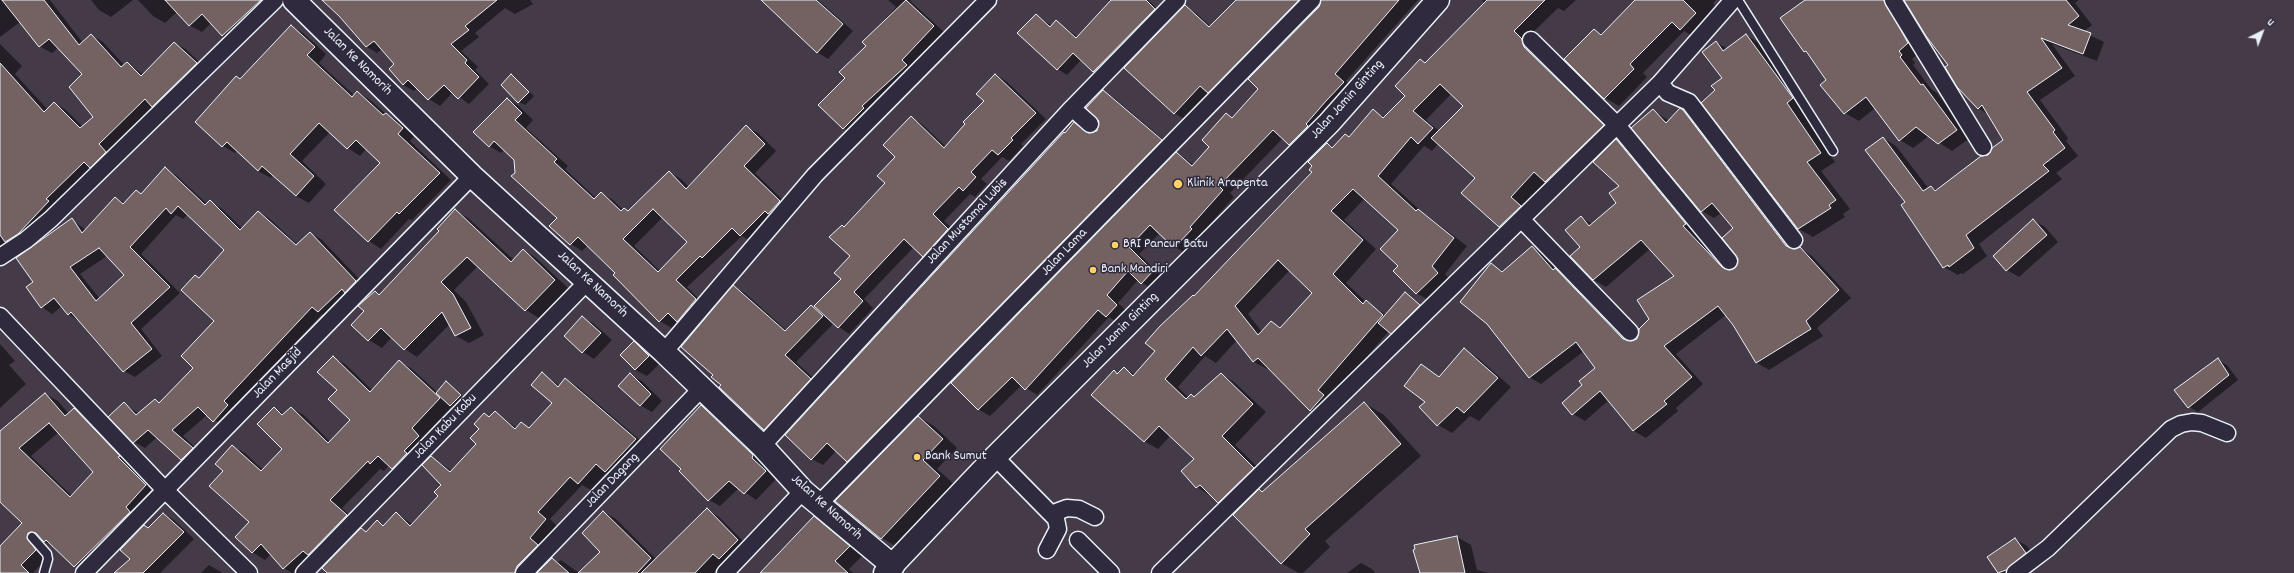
<!DOCTYPE html>
<style>
body{margin:0}
#map{position:relative;width:2294px;height:573px;overflow:hidden;background:#443a48;font-family:Dekko,sans-serif}
canvas{display:block}
.north{position:absolute;left:2242px;top:12px;width:40px;height:40px;-webkit-text-stroke:3px #2f2a3d;paint-order:stroke;rotate:42deg;font-size:11px;font-weight:700;line-height:16px;text-align:center;color:#e8f1f8}
.north::after{content:'';display:block;margin:auto;width:14px;height:18px;background:#e8f1f8;clip-path:polygon(50% 0,100% 100%,50% 72%,0 100%)}
</style>
<div id="map">
<canvas width="2294" height="573"></canvas>
<div class="north">U</div>
</div>
<script>
const g = document.querySelector('canvas').getContext('2d');
g.lineJoin = 'round';
function fillPath(path, color) { g.fillStyle = color; g.fill(path, 'evenodd'); }
const toPath = rows => new Path2D(rows.map(r => 'M' + r).join(''));
function strokePath(path, color, width, dash) { g.strokeStyle = color; g.lineWidth = width; g.lineCap = dash ? 'butt' : 'round'; g.setLineDash(dash || []); g.stroke(path); }
function label(font, color, halo, rows, align = 'center') {
  g.font = font + ' Dekko,sans-serif'; g.lineWidth = 3; g.setLineDash([]); g.textBaseline = 'middle'; g.strokeStyle = halo; g.fillStyle = color; for (const [text, x, y, turn = 0] of rows) {
    g.save(); g.translate(x, y); g.rotate((+turn || 0) * Math.PI / 180); g.textAlign = isNaN(turn) ? turn : align; if (halo) g.strokeText(text, 0, 0); g.fillText(text, 0, 0); g.restore();
  }
}
fillPath(toPath([
 [0,0,50,0,83,43,91,35,103,42,124,65,127,63,144,75,175,43,187,50,208,71,0,264,0,44,22,66,15,74,48,110,54,103,66,110,83,127,94,117,83,74,58,48,52,53,39,46,20,22,0,37],
 [91,0,133,0,111,17,99,10],
 [138,0,261,0,270,10,235,43,222,36,211,23,202,32,189,25,177,12,165,23,153,16],
 [324,0,530,0,533,4,515,14,505,8,475,33,479,37,461,51,478,67,475,70,489,84,469,104,453,92,440,106,429,99,417,88,414,91,403,85,395,64,382,49,377,53,367,47],
 [759,0,818,0,853,31,828,59,817,52,771,8],
 [888,0,911,0,910,1,945,33,855,135,844,128,846,78,868,46,864,42,896,7],
 [1108,0,1148,0,1164,15,1103,77,1081,60,1067,75,1058,69,1036,15,1052,26,1056,21,1078,37,1110,2],
 [1238,0,1317,0,1186,120,1174,113,1185,6,1196,13,1211,27],
 [1321,0,1418,0,1346,81,1355,89,1301,151,1283,138,1230,193,1234,197,1201,234,1203,236,1186,254,1175,247,1160,233,1139,254,1164,278,1153,290,1138,280,1118,303,1128,312,1118,323,1109,317,1037,395,1022,385,990,416,978,409,1177,153,1194,165,1211,147,1226,114,1233,118,1259,89,1249,79,1322,3],
 [1482,0,1576,0,1564,11,1558,8,1526,39,1616,133,1559,190,1546,182,1524,205,1513,234,1500,227,1463,193,1476,178,1438,144,1432,151,1424,146,1391,184,1421,211,1467,246,1445,274,1451,281,1430,301,1416,293,1399,266,1399,229,1365,198,1344,220,1376,249,1346,283,1366,302,1386,315,1405,293,1425,308,1397,336,1389,331,1331,398,1324,418,1311,410,1269,368,1267,369,1254,362,1237,340,1216,363,1205,356,1178,387,1189,398,1191,395,1195,397,1221,374,1234,382,1266,412,1235,445,1267,476,1232,510,1197,487,1182,471,1195,459,1170,436,1158,449,1144,441,1114,372,1118,374,1124,368,1135,375,1156,351,1195,297,1313,172,1327,144,1334,148,1345,135,1350,137,1373,111,1385,117,1406,96,1421,60,1426,63,1485,4],
 [1451,94,1464,106,1439,131,1426,120],
 [1290,270,1313,293,1282,328,1271,322,1262,332,1248,314],
 [1636,0,1716,0,1713,3,1719,11,1694,37,1684,31,1643,73,1647,77,1619,106,1605,98,1565,59,1595,30,1602,34],
 [1807,0,1901,0,1922,51,1912,59,1915,63,1913,65,1932,90,1937,93,1970,138,1952,151,1929,136,1913,148,1900,140,1875,108,1859,121,1845,113,1827,80,1809,54,1805,52],
 [1905,0,2079,0,2075,3,2092,25,2083,32,2104,42,2097,61,2052,44,2075,76,2040,100,2068,138,2066,141,2078,156,2056,173,2062,179,1979,244,1987,256,1963,274,1961,273,1958,275,1944,267,1907,203,1883,138,1896,146,1929,189,1931,187,1937,190,1989,156,2004,140,1989,115,1978,108],
 [291,26,303,33,326,54,319,63,355,96,358,92,370,100,386,114,398,121,414,136,410,141,451,180,412,220,409,219,381,249,369,241,335,210,382,163,366,149,360,156,348,148,330,132,302,161,326,184,309,203,296,196,273,175,271,178,258,171,237,151,235,153,223,146,241,80],
 [1746,35,1761,44,1807,106,1801,111,1835,162,1821,171,1850,209,1843,214,1845,217,1813,237,1799,229,1716,91,1723,78,1716,42,1728,49],
 [996,75,1006,81,1046,119,1021,144,1023,146,1009,161,1002,157,981,179,987,184,975,197,970,194,944,221,959,235,934,262,914,247,864,299,873,308,849,334,834,323,796,362,822,386,776,436,764,429,722,385,734,287,745,293,787,331,812,306,815,308,842,279,851,256,845,228,887,183,911,117,922,124,946,147,985,101],
 [512,76,534,96,525,105,519,102],
 [1103,91,1114,98,1172,147,859,468,836,451,823,465,812,459,1074,124,1090,134,1098,131],
 [507,99,519,106,533,120,526,128,568,166,565,169,596,198,601,193,613,200,623,210,629,212,669,172,681,179,689,187,746,127,758,133,776,151,755,173,791,208,752,242,742,236,687,287,707,307,689,328,678,321,672,328,660,321,614,275,617,273,588,245,582,251,571,244,551,226,558,218,516,173,515,159,504,149,501,153,489,146],
 [663,217,688,242,660,271,634,246],
 [1653,110,1669,121,1683,111,1695,118,1796,250,1800,248,1812,256,1851,298,1817,328,1823,336,1769,370,1757,363,1726,315,1676,354,1703,384,1676,408,1678,411,1646,438,1634,431,1609,400,1585,421,1573,414,1584,385,1597,368,1584,351,1541,384,1529,377,1491,264,1504,272,1532,247,1544,254,1559,271,1568,276,1630,342,1637,340,1675,276,1650,249,1606,287,1594,280,1571,256,1581,247,1581,218,1593,224,1617,203,1621,186,1616,140,1629,147,1697,231,1694,233,1730,271,1736,269,1739,259,1735,228,1721,213,1714,218,1702,211],
 [165,168,176,175,207,204,210,201,221,208,243,229,259,212,270,219,298,245,310,233,321,239,367,287,329,318,322,314,234,408,225,427,207,415,183,436,203,455,192,466,181,460,157,437,145,448,134,442,110,417,124,403,139,414,155,401,160,403,194,368,216,321,196,276,200,278,226,250,188,214,183,219,176,215,141,254,180,293,141,329,162,356,135,377,124,371,79,321,68,314,62,306,52,314,42,307,34,282,72,220,86,230,116,198,125,203,136,191,142,194],
 [107,256,126,275,100,299,80,274],
 [456,211,468,218,514,260,523,250,536,258,568,288,539,318,526,310,478,266,454,290,466,302,484,335,469,343,456,336,450,324,417,357,405,349,392,337,382,348,369,340,352,324,365,311,375,292,380,295,440,231],
 [2033,220,2045,227,2058,242,2019,277,2007,270,1994,256],
 [582,317,594,324,612,340,594,359,583,352],
 [634,343,646,349,660,363,647,376,635,370],
 [0,344,15,361,9,365,26,384,0,408],
 [1464,349,1478,358,1511,387,1479,421,1470,416,1452,433,1438,425,1427,402,1422,365,1440,377],
 [333,357,345,364,372,390,399,361,412,369,437,392,446,382,466,399,456,409,452,406,424,436,431,443,405,476,389,465,384,471,380,469,342,508,353,518,299,573,292,573,284,568,271,554,265,560,252,552,250,522,224,471,232,446,245,453,263,470,284,449,275,409,285,414,291,408,304,415,330,442,352,420,338,390],
 [2218,360,2227,365,2238,380,2198,412,2189,407],
 [542,374,560,386,566,379,578,387,648,447,618,478,607,472,591,490,582,485,550,519,558,527,530,573,324,573,363,531,366,533,377,522,384,526,396,513,413,525,440,496,443,485,432,457,452,471,478,444,484,414,490,418,495,412,517,428,522,423,530,428,553,403],
 [630,375,642,381,662,401,652,412,640,405],
 [45,394,58,401,69,414,74,409,87,416,131,464,130,465,158,492,87,573,75,566,56,548,42,540,39,546,48,557,33,573,0,573,0,548,24,523,0,500,0,433],
 [59,432,95,472,72,496,31,456],
 [1364,403,1384,415,1421,456,1325,541,1330,547,1303,573,1299,573,1281,563,1263,492],
 [702,407,713,413,764,462,763,465,777,478,756,500,739,488,720,506,709,500,682,469],
 [919,417,934,426,957,448,937,469,955,485,897,547,882,538,836,501],
 [707,509,719,517,749,547,732,566,725,561,714,573,580,573,602,552,604,512,616,519,656,559],
 [164,514,174,520,194,539,160,573,116,573,131,559,145,526,149,529],
 [814,518,828,526,863,555,849,569,853,573,761,573],
 [1457,537,1471,545,1477,570,1489,573,1421,573,1416,545],
 [2015,539,2027,546,2037,560,2021,573,2000,573,1989,557],
 [552,559,558,562,561,560,579,573,539,573],
 [1361,563,1372,569,1375,573,1347,573],
 [209,565,221,572,222,573,201,573]
]), '#0007');
const building = toPath([
 [2,0,44,0,79,45,91,34,121,67,127,62,141,76,174,42,197,63,152,107,145,99,99,144,106,152,90,168,84,162,46,199,49,201,18,234,5,242,0,235,0,63,44,112,54,102,80,128,93,117,69,87,82,74,49,39,39,47,2,0],
 [165,0,261,0,222,36,202,14,189,26,165,0],
 [322,0,497,0,465,26,469,30,451,44,467,60,465,63,479,77,458,99,444,85,428,100,408,80,403,85,389,69,394,64,374,41,366,47,339,16,322,0],
 [761,0,816,0,843,24,817,53,761,0],
 [906,0,934,26,902,60,907,65,862,106,864,108,843,129,818,105,845,78,839,72,866,46,862,42,906,0],
 [1111,0,1146,0,1155,9,1093,72,1073,53,1057,70,1017,33,1036,14,1050,27,1056,20,1076,38,1111,0],
 [1236,0,1299,0,1208,93,1200,86,1174,114,1124,68,1185,5,1209,27,1236,0],
 [1321,0,1399,0,1335,74,1344,82,1326,101,1306,124,1308,126,1289,145,1273,130,1219,186,1223,190,1190,227,1192,229,1174,248,1150,225,1129,247,1153,271,1141,284,1128,271,1107,295,1117,305,1106,317,1098,310,1025,390,1012,377,978,410,951,383,1176,152,1192,166,1209,147,1202,140,1226,113,1232,118,1258,89,1248,79,1319,7,1321,0],
 [1487,0,1545,0,1514,31,1522,39,1524,47,1604,125,1545,182,1534,172,1511,197,1521,206,1499,227,1461,193,1475,178,1431,138,1463,106,1440,84,1413,111,1433,128,1418,144,1411,137,1378,176,1416,211,1418,209,1454,238,1432,266,1438,273,1416,294,1393,271,1398,266,1380,249,1398,230,1353,189,1331,211,1363,240,1333,274,1363,304,1366,300,1383,315,1318,390,1324,395,1310,411,1258,358,1253,362,1227,329,1201,356,1193,347,1165,379,1186,399,1191,394,1194,397,1221,373,1253,404,1222,436,1254,468,1218,503,1200,485,1196,488,1181,471,1194,459,1159,426,1144,442,1091,395,1114,370,1117,374,1124,367,1133,376,1155,351,1145,343,1160,326,1193,295,1194,296,1312,172,1309,170,1312,166,1308,162,1327,143,1332,148,1345,134,1349,137,1373,109,1383,118,1405,96,1395,86,1420,59,1425,63,1487,0],
 [1278,260,1312,293,1280,328,1271,321,1258,335,1235,306,1278,260],
 [1635,0,1683,0,1696,13,1680,30,1672,22,1630,64,1634,69,1604,99,1564,59,1594,29,1601,35,1635,0],
 [1805,0,1884,0,1908,43,1899,51,1902,55,1900,57,1921,85,1923,84,1957,130,1938,144,1916,127,1899,141,1866,97,1844,114,1820,85,1826,80,1806,51,1804,52,1780,18,1805,0],
 [1904,0,2066,0,2079,16,2068,25,2091,33,2083,54,2041,38,2062,68,2027,92,2055,130,2053,132,2065,148,2043,165,2049,171,1966,235,1974,248,1949,267,1948,265,1943,268,1901,205,1905,202,1865,150,1883,137,1923,191,1931,186,1935,191,1981,156,1988,155,1992,148,2003,140,1982,105,1978,109,1957,87,1945,67,1948,65,1926,36,1904,0],
 [291,25,315,47,307,55,352,97,357,91,383,115,386,113,403,128,398,134,440,173,399,214,397,212,368,242,334,210,380,163,356,140,347,149,319,123,290,154,314,176,296,196,262,166,258,171,227,142,222,147,195,122,236,76,240,79,291,25],
 [1746,34,1793,98,1787,103,1821,153,1807,162,1836,200,1829,205,1831,208,1798,229,1701,103,1715,90,1711,86,1722,78,1702,52,1716,41,1723,51,1746,34],
 [511,74,529,92,518,103,501,85,511,74],
 [995,74,1036,113,1011,138,1013,140,998,155,992,150,971,172,976,177,963,191,959,187,933,214,948,229,923,257,904,239,854,292,863,301,838,328,814,306,841,279,834,273,850,256,829,237,842,225,844,227,885,183,877,176,895,157,883,145,911,116,944,148,965,124,963,122,984,101,976,94,995,74],
 [1103,90,1162,140,847,462,827,443,811,460,785,435,1064,132,1065,133,1074,122,1088,133,1097,131,1099,121,1086,108,1103,90],
 [507,98,522,113,515,120,557,159,554,162,594,199,601,192,621,211,624,208,628,211,669,171,686,189,746,125,765,144,744,166,780,201,768,214,765,211,740,236,732,228,702,258,700,256,676,280,696,299,677,322,668,313,659,322,613,275,615,273,578,237,570,245,549,226,557,218,511,176,515,173,514,160,494,141,489,147,473,132,507,98],
 [653,209,687,242,658,272,623,239,653,209],
 [1680,108,1683,110,1786,246,1795,249,1800,247,1839,290,1806,321,1811,329,1756,363,1733,325,1718,306,1664,346,1692,377,1664,401,1667,404,1633,431,1600,391,1572,415,1562,403,1582,385,1579,381,1595,368,1576,342,1529,378,1487,324,1460,302,1491,263,1502,272,1532,246,1553,270,1555,268,1623,339,1632,341,1637,339,1639,329,1649,319,1637,300,1674,276,1641,240,1593,280,1570,256,1580,247,1565,230,1581,216,1589,226,1616,203,1609,193,1619,186,1593,162,1616,139,1686,224,1683,226,1722,267,1730,270,1735,268,1738,259,1722,238,1733,228,1712,203,1701,212,1631,128,1653,109,1666,123,1680,108],
 [165,167,205,205,210,200,240,230,258,211,296,245,310,232,356,281,345,293,342,289,318,312,312,307,224,401,228,405,213,422,198,407,172,430,193,448,181,460,148,430,133,443,108,417,124,402,136,415,155,399,159,403,193,368,181,356,214,321,181,290,195,275,199,278,224,250,178,206,171,214,166,208,130,247,170,287,131,323,152,349,123,372,71,312,68,315,54,298,41,308,26,287,33,282,16,258,72,218,82,233,115,197,123,204,136,190,141,194,165,167],
 [99,248,124,275,96,301,70,267,99,248],
 [455,209,511,262,523,249,555,280,525,311,467,257,441,282,453,294,471,328,455,336,442,312,404,350,381,328,368,341,351,325,364,311,358,306,375,291,379,295,439,231,437,229,455,209],
 [2033,219,2047,235,2006,271,1993,256,2033,219],
 [733,285,785,331,811,305,823,316,785,355,811,379,764,430,719,387,721,385,711,377,713,375,681,347,733,285],
 [1405,292,1420,305,1391,334,1378,323,1405,292],
 [582,316,601,333,582,353,564,336,582,316],
 [634,341,649,356,635,370,620,355,634,341],
 [1464,348,1498,378,1464,413,1457,407,1437,426,1419,407,1425,402,1404,386,1421,364,1439,377,1464,348],
 [333,356,370,392,399,360,440,398,412,428,419,436,404,451,407,453,392,469,378,456,370,464,368,461,330,500,347,515,308,555,303,551,283,569,261,544,252,553,235,537,249,522,209,486,223,471,215,464,232,445,261,471,282,449,257,424,274,407,282,415,291,407,328,443,350,420,328,399,337,390,317,372,333,356],
 [2218,358,2229,375,2188,408,2174,390,2218,358],
 [542,372,558,387,565,378,636,439,605,472,596,464,578,484,570,477,538,512,546,519,530,538,538,545,517,566,515,573,327,573,322,568,361,528,366,532,377,520,383,526,396,512,410,526,438,496,434,492,441,485,422,465,431,456,450,472,476,444,470,438,479,429,474,424,484,413,489,417,495,411,515,429,521,422,529,428,552,403,531,385,542,372],
 [630,373,651,394,640,406,618,386,630,373],
 [446,381,461,395,450,406,436,393,446,381],
 [45,393,65,416,74,408,120,456,118,457,146,485,126,507,130,512,74,567,46,540,44,542,36,533,31,532,28,533,27,538,36,550,21,565,29,573,0,573,0,546,22,523,0,502,0,431,45,393],
 [49,423,93,472,70,497,19,448,49,423],
 [1364,402,1401,444,1305,529,1310,534,1281,564,1233,515,1259,489,1262,492,1364,402],
 [701,405,753,455,752,458,766,471,744,494,729,481,708,501,679,471,681,469,660,449,701,405],
 [918,416,943,439,923,460,940,476,881,539,835,501,918,416],
 [707,508,738,540,719,559,713,554,695,573,641,573,707,508],
 [603,511,651,558,637,573,578,573,600,552,582,533,603,511],
 [163,513,184,532,143,573,114,573,130,559,120,550,144,525,148,528,163,513],
 [814,516,850,546,835,561,848,573,760,573,814,516],
 [1457,536,1465,573,1420,573,1413,550,1415,549,1414,545,1457,536],
 [2015,538,2026,553,2006,570,1998,573,1987,557,2015,538],
 [552,558,569,573,537,573,552,558]
]);
fillPath(building, '#746161');
strokePath(building, '#e8f1f8', 1);
const lane = toPath([
 [1738,0,1833,151],
 [32,537,47,554,48,559,44,573]
]);
const street = toPath([
 [1893,0,1983,147],
 [1531,40,1617,125,1729,261],
 [1660,83,1668,93,1689,102,1794,240],
 [1072,108,1090,124],
 [1522,220,1630,332],
 [0,257,26,240,51,219,275,0],
 [0,316,165,490,249,573],
 [664,352,815,175,988,0],
 [762,446,1072,108,1177,0],
 [995,457,1056,519,1058,529,1047,550],
 [818,505,1312,0],
 [1051,514,1067,508,1079,509,1095,517],
 [1078,540,1111,573],
 [84,573,472,176],
 [304,573,588,281],
 [524,573,701,389],
 [725,573,803,491],
 [1160,573,1660,83,1733,0],
 [2015,573,2048,548,2171,429,2181,424,2192,422,2202,423,2227,433]
]);
const secondary = toPath([
 [294,0,472,176,664,352,762,446,803,491,893,566]
]);
const highway = toPath([
 [885,573,995,457,1329,123,1438,0]
]);
strokePath(lane, '#e8f1f8', 11);
strokePath(street, '#e8f1f8', 19);
strokePath(secondary, '#e8f1f8', 25);
strokePath(highway, '#e8f1f8', 25);
strokePath(lane, '#2f2a3d', 8);
strokePath(street, '#2f2a3d', 16);
strokePath(secondary, '#2f2a3d', 22);
strokePath(highway, '#2f2a3d', 22);
for (const [x, y, r, color] of [
 [1178,184,5,"#ffd166"],
 [1115,245,4,"#ffd166"],
 [1093,270,4,"#ffd166"],
 [917,457,4,"#ffd166"]
]) { const dot = new Path2D(); dot.arc(x, y, r, 0, 2 * Math.PI); g.fillStyle = color; g.fill(dot); strokePath(dot, '#2f2a3d', 1.5); }
label('14px', '#e8f1f8', '#2f2a3d', [
 ["Jalan Ke Namorih",357,62,45],
 ["Jalan Jamin Ginting",1348,100,-48],
 ["Jalan Mustamal Lubis",968,222,-47],
 ["Jalan Lama",1065,253,-46],
 ["Jalan Ke Namorih",592,285,43],
 ["Jalan Jamin Ginting",1121,331,-45],
 ["Jalan Masjid",278,374,-46],
 ["Jalan Kabu Kabu",446,427,-46],
 ["Jalan Dagang",613,481,-46],
 ["Jalan Ke Namorih",826,508,42]
]);
label('14px', '#e8f1f8', '#2f2a3d', [
 ["Klinik Arapenta",1187,184],
 ["BRI Pancur Batu",1123,245],
 ["Bank Mandiri",1101,270],
 ["Bank Sumut",925,457]
], 'left');
</script>
